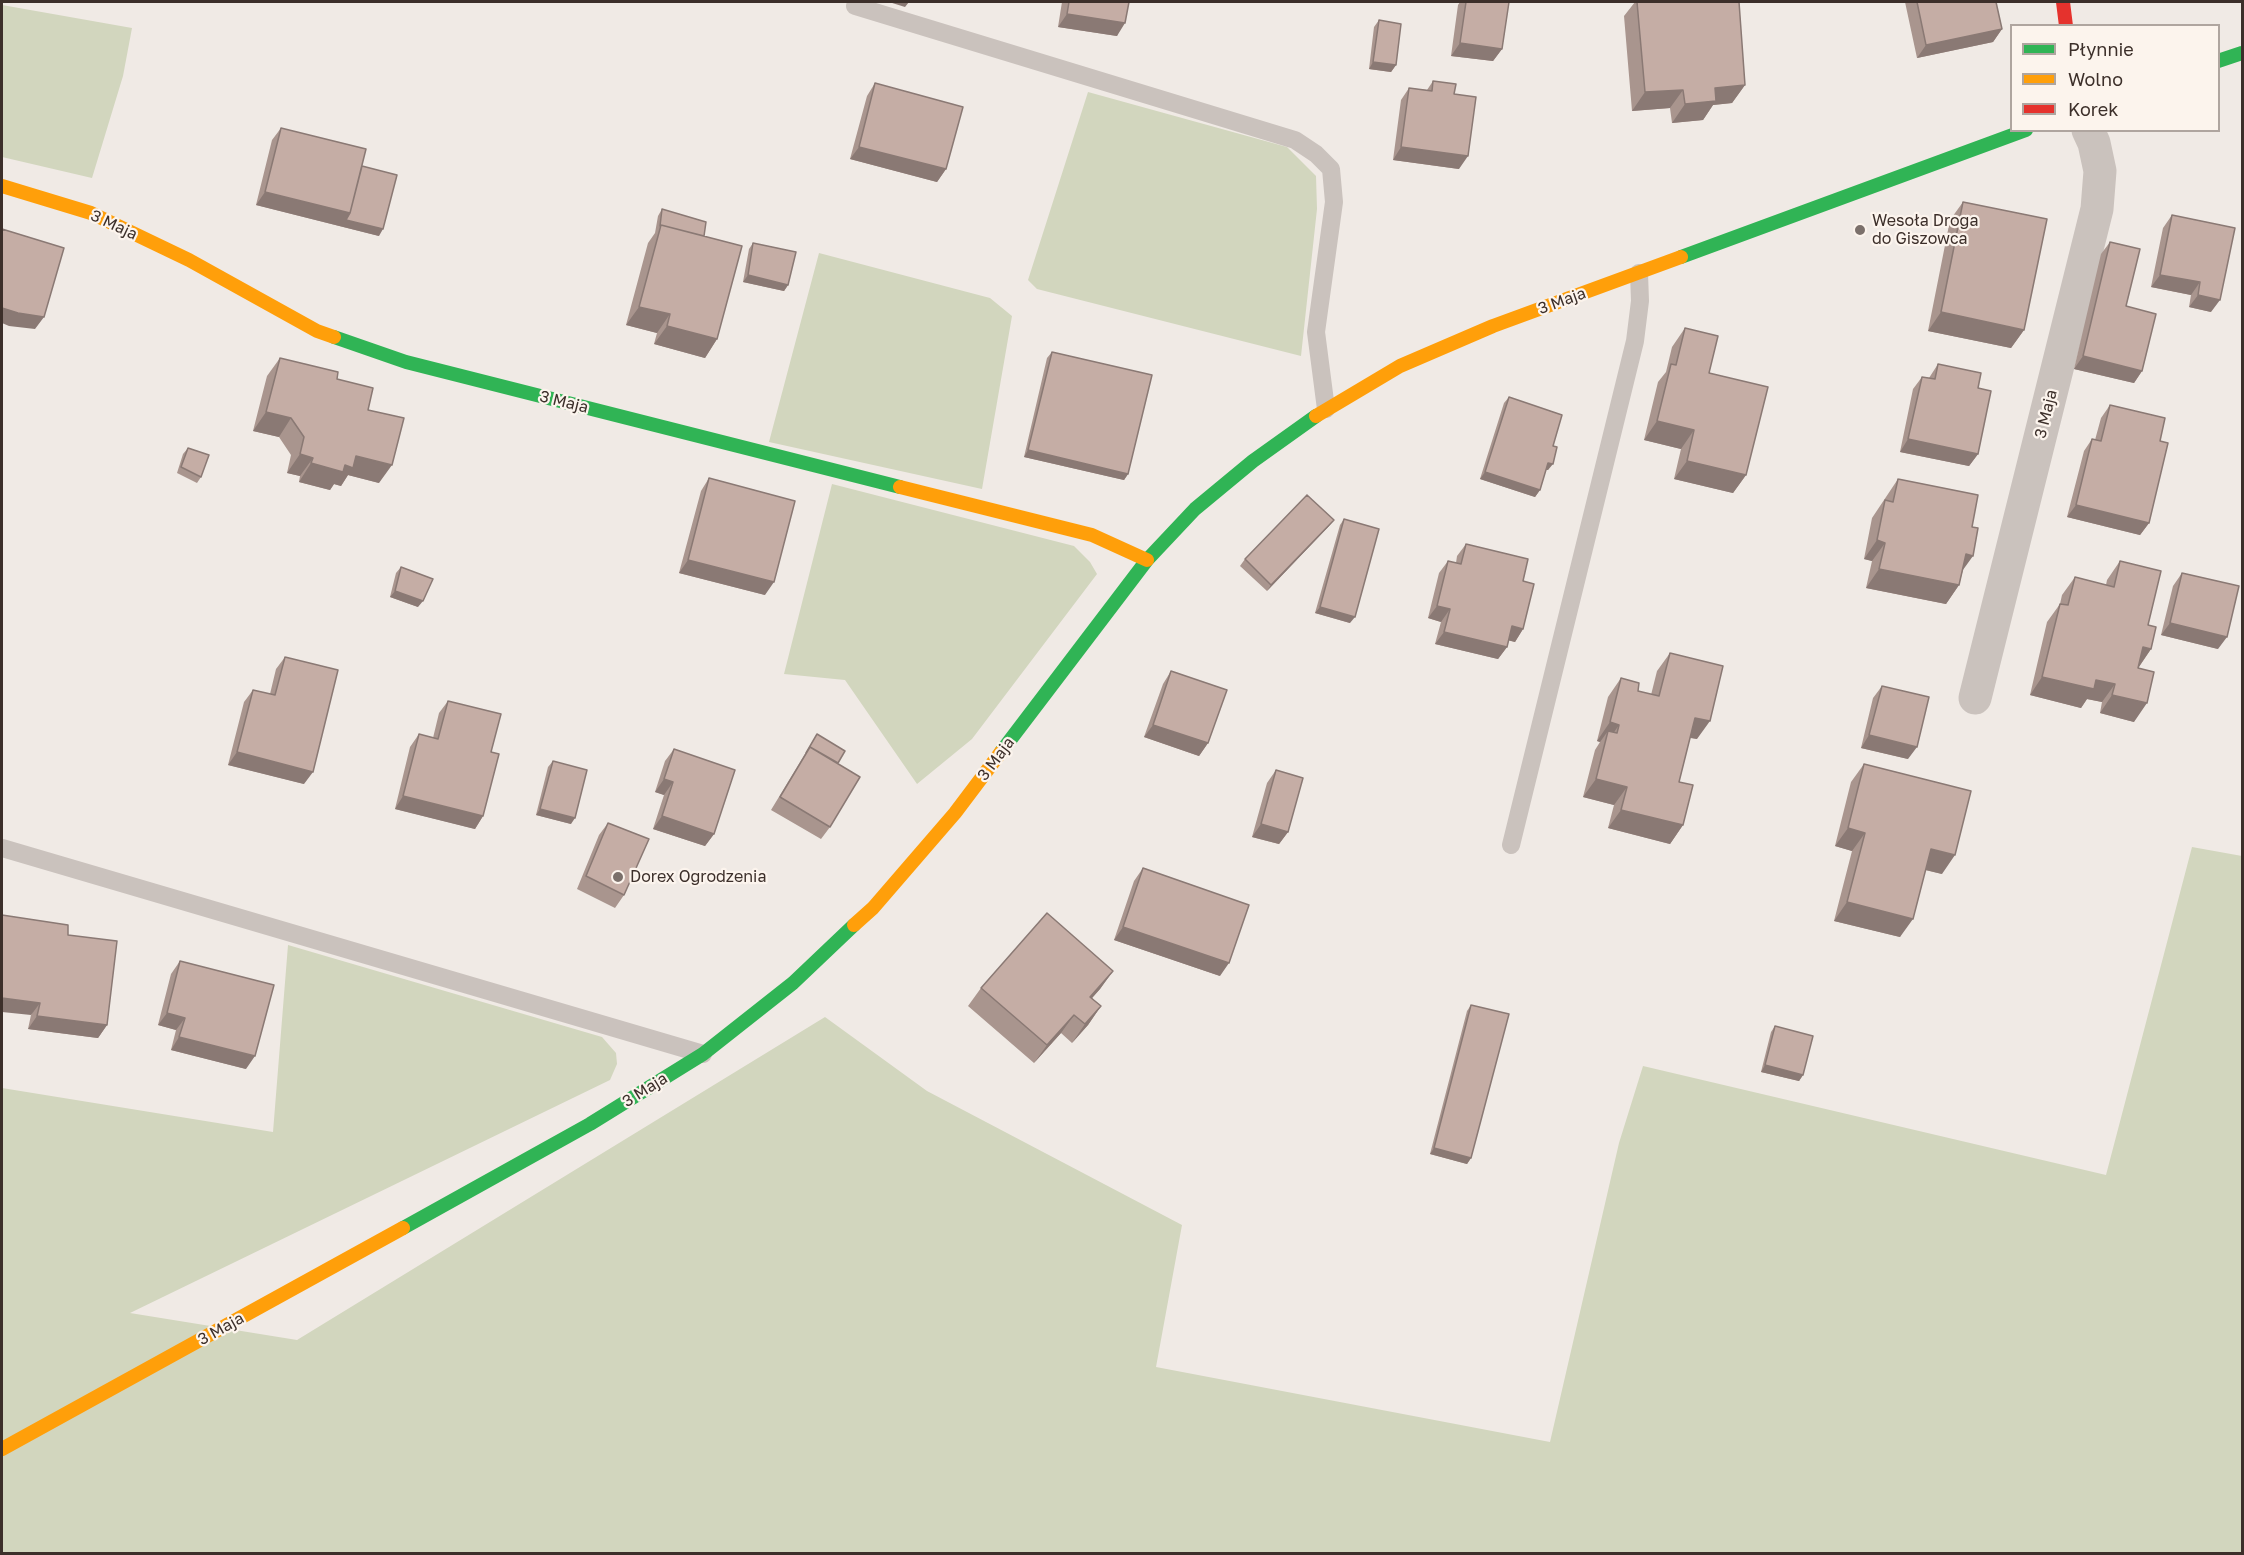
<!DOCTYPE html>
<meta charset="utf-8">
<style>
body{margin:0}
#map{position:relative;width:2244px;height:1555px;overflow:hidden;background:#f0eae5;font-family:"Golos Text",sans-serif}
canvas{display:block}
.frame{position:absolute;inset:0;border:3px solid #3c2f2a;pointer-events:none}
.legend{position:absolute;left:2010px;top:24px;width:210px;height:108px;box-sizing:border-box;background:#fcf4ed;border:2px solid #afa59f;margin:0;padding:8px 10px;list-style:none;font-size:18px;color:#3c2f2a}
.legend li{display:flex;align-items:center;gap:12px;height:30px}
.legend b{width:30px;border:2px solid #afa59f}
</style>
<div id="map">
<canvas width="2244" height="1555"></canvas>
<div class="frame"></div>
<ul class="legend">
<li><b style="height:8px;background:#30b455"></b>Płynnie</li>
<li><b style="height:8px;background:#ff9f0a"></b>Wolno</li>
<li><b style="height:8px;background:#e5322d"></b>Korek</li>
</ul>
</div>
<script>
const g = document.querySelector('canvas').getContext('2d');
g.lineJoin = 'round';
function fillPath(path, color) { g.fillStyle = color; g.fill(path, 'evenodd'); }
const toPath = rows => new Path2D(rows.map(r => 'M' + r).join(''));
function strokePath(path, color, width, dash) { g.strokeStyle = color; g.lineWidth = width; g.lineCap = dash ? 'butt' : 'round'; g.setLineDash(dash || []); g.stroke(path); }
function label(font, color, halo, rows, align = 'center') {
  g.font = font + ' "Golos Text",sans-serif'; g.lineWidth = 4.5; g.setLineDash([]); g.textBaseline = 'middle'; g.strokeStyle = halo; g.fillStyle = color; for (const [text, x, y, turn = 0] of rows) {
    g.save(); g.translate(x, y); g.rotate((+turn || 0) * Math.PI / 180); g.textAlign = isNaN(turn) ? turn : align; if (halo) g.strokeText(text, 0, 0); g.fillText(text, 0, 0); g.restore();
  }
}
fillPath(toPath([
 [2,5,132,28,123,76,92,178,2,157],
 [1088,92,1287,147,1316,176,1317,209,1301,356,1037,289,1028,280],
 [819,253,990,298,1012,316,982,489,769,442],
 [832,484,1074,546,1090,562,1097,574,972,739,917,784,845,680,784,674],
 [2192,847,2242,856,2242,1553,2,1553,2,1088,273,1132,288,945,602,1037,616,1053,617,1064,610,1080,130,1313,297,1340,825,1017,927,1091,1182,1225,1156,1367,1550,1442,1619,1143,1643,1066,2106,1175]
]), '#d2d6be');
strokePath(toPath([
 [855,6,1295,140,1316,154,1331,169,1334,202,1316,332,1326,409],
 [1511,845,1635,341,1640,301,1639,273],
 [2,848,703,1054]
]), '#cac2bd', 18);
strokePath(toPath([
 [1975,698,2097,209,2100,171,2094,143,2088,130]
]), '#cac2bd', 33);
strokePath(toPath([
 [2218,61,2242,53],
 [1681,257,2026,130],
 [334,337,406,362,900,487],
 [1001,752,1147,560,1195,509,1253,461,1316,416],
 [403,1228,590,1124,703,1054,793,983,854,925]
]), '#30b455', 14);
strokePath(toPath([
 [2,186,91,213,189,260,317,331,334,337],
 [1316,416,1400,366,1493,326,1681,257],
 [900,487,1092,535,1147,560],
 [854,925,873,908,955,813,1001,752],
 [2,1449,403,1228]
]), '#ff9f0a', 14);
strokePath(toPath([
 [2063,2,2066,26]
]), '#e5322d', 14);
fillPath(toPath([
 [1062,2,1129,2,1117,36,1058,27],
 [1460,2,1509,2,1502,49,1493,61,1451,56,1458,5],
 [1635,2,1637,2,1745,85,1732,103,1713,105,1703,120,1672,123,1670,108,1632,111,1624,16],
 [1905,2,1996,2,2002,29,1993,42,1917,58],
 [1379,20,1396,65,1391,72,1369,69,1374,27],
 [1433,81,1454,94,1459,169,1393,160,1401,100,1409,88,1427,90],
 [875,83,946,169,937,182,850,159,867,96],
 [281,128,362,166,379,236,256,205,272,140],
 [1963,202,2024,330,2011,348,1928,331,1950,220],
 [662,209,704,236,717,339,705,358,654,344,657,333,626,325,648,243,655,233,658,216],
 [2172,215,2211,312,2189,307,2191,295,2151,287,2163,228],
 [2110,242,2142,371,2134,383,2074,369,2101,254],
 [753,243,788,285,784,291,743,282,749,249],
 [1685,328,1709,373,1746,475,1733,493,1674,479,1681,449,1644,440,1658,382,1666,372,1672,347],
 [1052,352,1128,474,1124,480,1024,457,1047,358],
 [280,358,337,379,368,410,379,483,348,475,341,486,334,484,330,490,299,482,300,476,287,473,291,455,279,437,253,431,267,376],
 [1938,364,1978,454,1969,466,1900,452,1913,389,1922,377,1929,378],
 [1509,397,1553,446,1548,470,1546,470,1540,490,1535,497,1480,479,1504,403],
 [2110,405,2160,441,2149,523,2140,535,2067,517,2084,451,2092,439,2095,440,2101,418],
 [188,448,201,477,197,483,177,473,183,454],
 [709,478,765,595,679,573,701,491],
 [1898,479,1963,570,1959,585,1946,604,1866,588,1872,561,1864,559,1872,518],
 [1344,519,1350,623,1315,613,1340,525],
 [1329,526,1267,591,1240,566,1245,559],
 [1466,544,1523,581,1523,629,1515,642,1508,640,1507,647,1498,659,1435,644,1441,622,1428,618,1439,573,1448,561,1456,563,1457,556],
 [2120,561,2148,625,2151,649,2139,667,2134,722,2100,713,2102,702,2087,699,2081,708,2030,695,2047,622,2060,604,2062,595,2075,577,2106,585,2107,580],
 [401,567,418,607,390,597,396,573],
 [2182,573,2218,649,2161,635,2173,586],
 [1670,653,1697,739,1690,738,1679,782,1683,825,1670,844,1608,828,1614,805,1583,797,1595,750,1600,742,1597,741,1608,697,1621,678,1638,691,1651,695,1657,671],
 [285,657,304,784,228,765,244,702,253,690,270,694,276,669],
 [1171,671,1208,743,1199,756,1144,737,1163,684],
 [1882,686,1908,759,1861,748,1873,698],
 [448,701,491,752,483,816,475,829,395,809,410,747,419,734,433,738,439,713],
 [817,734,838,763,830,827,821,839,771,810],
 [674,749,714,834,705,846,653,829,664,795,655,792,665,761],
 [553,761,571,824,536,815,548,767],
 [1864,764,1942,874,1925,870,1900,937,1834,921,1852,851,1835,846,1851,782],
 [1276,770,1288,832,1279,844,1252,837,1267,783],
 [608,823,624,895,615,908,577,889,599,835],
 [1143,868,1220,976,1114,940,1134,881],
 [68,935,107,1025,98,1038,28,1029,31,1015],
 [180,961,246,1069,171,1050,176,1030,158,1025,171,974],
 [1113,971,1100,989,1092,998,1101,1006,1088,1025,1072,1043,1061,1033,1034,1063,968,1006,981,988],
 [1471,1005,1471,1158,1467,1164,1430,1154,1467,1011],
 [1775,1026,1803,1075,1799,1081,1761,1072,1771,1032]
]), '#a9958e');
fillPath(toPath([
 [889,2,909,2,905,7],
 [1067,14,1125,23,1117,36,1058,27],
 [2002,29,1993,42,1917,58,1926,45],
 [1460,43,1502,49,1493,61,1451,56],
 [1373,62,1396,65,1391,72,1369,69],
 [1745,85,1732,103,1713,105,1703,120,1672,123,1685,104,1715,88],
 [1683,90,1670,108,1632,111,1645,92],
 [859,147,946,169,937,182,850,159],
 [1401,147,1468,156,1459,169,1393,160],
 [265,192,350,213,383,229,379,236,256,205],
 [748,275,788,285,784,291,743,282],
 [2160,275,2200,282,2191,295,2151,287],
 [2198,295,2220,300,2211,312,2189,307],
 [639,307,670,314,657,333,626,325],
 [2,308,44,317,35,329,9,326,2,323],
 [1941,312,2024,330,2011,348,1928,331],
 [667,326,717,339,705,358,654,344],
 [2083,356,2142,371,2134,383,2074,369],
 [266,412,291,418,279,437,253,431],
 [1657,421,1694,430,1681,449,1644,440],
 [1908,439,1978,454,1969,466,1900,452],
 [1028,450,1128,474,1124,480,1024,457],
 [300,454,313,458,300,476,287,473],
 [356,456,392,465,379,483,348,475,341,486,334,484,330,490,299,482,311,463],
 [1687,461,1746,475,1733,493,1674,479],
 [1548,463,1553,464,1548,470,1544,469],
 [1485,472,1540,490,1535,497,1480,479],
 [2076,505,2149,523,2140,535,2067,517],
 [1334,520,1329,526,1267,591,1271,585],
 [1877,540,1885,543,1872,561,1864,559],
 [1966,554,1973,556,1960,574],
 [688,560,774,582,765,595,679,573],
 [1879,569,1959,585,1946,604,1866,588],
 [395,591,423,601,418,607,390,597],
 [1437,606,1450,609,1441,622,1428,618],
 [1320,607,1355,617,1350,623,1315,613],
 [2170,623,2227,637,2218,649,2161,635],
 [1512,626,1523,629,1515,642,1503,639],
 [1444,632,1507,647,1498,659,1435,644],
 [2143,647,2151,649,2138,668],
 [2042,677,2096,680,2115,684,2102,702,2087,699,2081,708,2030,695],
 [2112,695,2147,703,2134,722,2100,713],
 [1695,718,1710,721,1697,739,1682,736],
 [1610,722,1619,725,1606,744,1608,731,1600,742,1597,741],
 [1153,725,1208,743,1199,756,1144,737],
 [1869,735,1917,747,1908,759,1861,748],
 [237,752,313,772,304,784,228,765],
 [664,779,673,782,664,795,655,792],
 [1596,779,1627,787,1614,805,1583,797],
 [403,796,483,816,475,829,395,809],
 [540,809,575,818,571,824,536,815],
 [1621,810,1683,825,1670,844,1608,828],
 [662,816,714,834,705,846,653,829],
 [1261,824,1288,832,1279,844,1252,837],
 [1848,828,1865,833,1852,851,1835,846],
 [1931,849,1955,855,1942,874,1918,868],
 [1847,902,1913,919,1900,937,1834,921],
 [1123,927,1229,963,1220,976,1114,940],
 [1113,971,1100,989,1077,1015,1090,997],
 [2,998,40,1003,31,1015,2,1012],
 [1101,1006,1088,1025,1072,1043,1085,1024],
 [167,1013,185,1018,176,1030,158,1025],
 [1074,1015,1061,1033,1034,1063,1047,1045],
 [37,1016,107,1025,98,1038,28,1029],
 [179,1037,255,1056,246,1069,171,1050],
 [1765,1065,1803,1075,1799,1081,1761,1072],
 [1434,1148,1471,1158,1467,1164,1430,1154]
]), '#8a7974');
const building = toPath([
 [1069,2,1129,2,1125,23,1067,14,1069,2],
 [1466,2,1509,2,1502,49,1460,43,1466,2],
 [1637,2,1739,2,1745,85,1715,88,1716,101,1685,104,1683,90,1645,92,1637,2],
 [1917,2,1996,2,2002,29,1926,45,1917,2],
 [1379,20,1401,24,1396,65,1373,62,1379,20],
 [1433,81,1456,84,1454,94,1476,97,1468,156,1401,147,1409,88,1432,91,1433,81],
 [875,83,963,107,946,169,859,147,875,83],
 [281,128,366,149,350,213,265,192,281,128],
 [362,166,397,175,383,229,346,220,350,213,362,166],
 [1963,202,2047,219,2024,330,1941,312,1963,202],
 [662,209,706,222,704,236,661,225,660,226,662,209],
 [2172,215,2235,228,2220,300,2198,295,2200,282,2160,275,2172,215],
 [661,225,742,246,717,339,667,326,670,314,639,307,661,225],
 [2,229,64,248,44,317,18,313,2,308,2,229],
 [2110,242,2140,249,2126,306,2156,314,2142,371,2083,356,2110,242],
 [753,243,796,252,788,285,748,275,753,243],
 [1685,328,1718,336,1709,373,1768,387,1746,475,1687,461,1694,430,1657,421,1671,364,1676,365,1685,328],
 [1052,352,1152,375,1128,474,1028,450,1052,352],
 [280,358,338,372,337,379,373,388,368,410,404,418,392,465,356,456,353,468,345,465,343,472,311,463,313,458,300,454,304,437,291,418,266,412,280,358],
 [1938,364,1981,373,1978,388,1991,391,1978,454,1908,439,1922,377,1935,379,1938,364],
 [1509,397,1562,415,1553,446,1557,447,1553,464,1548,463,1540,490,1485,472,1509,397],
 [2110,405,2165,418,2160,441,2168,443,2149,523,2076,505,2092,439,2101,441,2110,405],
 [188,448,209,455,201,477,181,467,188,448],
 [709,478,795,501,774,582,688,560,709,478],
 [1898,479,1978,495,1972,527,1978,528,1973,556,1966,554,1959,585,1879,569,1885,543,1877,540,1885,500,1893,502,1898,479],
 [1307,495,1334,520,1271,585,1245,559,1307,495],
 [1344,519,1379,529,1355,617,1320,607,1344,519],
 [1466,544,1528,559,1523,581,1534,584,1523,629,1512,626,1507,647,1444,632,1450,609,1437,606,1448,561,1461,564,1466,544],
 [2120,561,2161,571,2148,625,2156,627,2151,649,2143,647,2138,668,2154,672,2147,703,2112,695,2115,684,2096,680,2094,689,2042,677,2060,604,2068,605,2075,577,2114,587,2120,561],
 [401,567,433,579,423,601,395,591,401,567],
 [2182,573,2239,586,2227,637,2170,623,2182,573],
 [1670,653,1723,666,1710,721,1695,718,1679,782,1693,785,1683,825,1621,810,1627,787,1596,779,1608,731,1617,733,1619,725,1610,722,1621,678,1639,683,1638,691,1659,696,1670,653],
 [285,657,338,670,313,772,237,752,253,690,275,695,285,657],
 [1171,671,1227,690,1208,743,1153,725,1171,671],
 [1882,686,1929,697,1917,747,1869,735,1882,686],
 [448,701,501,714,491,752,499,754,483,816,403,796,419,734,438,739,448,701],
 [817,734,845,751,838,763,810,747,806,753,817,734],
 [810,747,860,777,830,827,780,797,810,747],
 [674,749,735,770,714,834,662,816,673,782,664,779,674,749],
 [553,761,587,770,575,818,540,809,553,761],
 [1864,764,1971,791,1955,855,1931,849,1913,919,1847,902,1865,833,1848,828,1864,764],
 [1276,770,1303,778,1288,832,1261,824,1276,770],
 [608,823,649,839,624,895,586,876,608,823],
 [1143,868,1249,905,1229,963,1123,927,1143,868],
 [1047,913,1113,971,1090,997,1101,1006,1085,1024,1074,1015,1047,1045,981,988,1047,913],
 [2,915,68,925,68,935,117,941,107,1025,37,1016,40,1003,2,998,2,915],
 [180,961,274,985,255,1056,179,1037,185,1018,167,1013,180,961],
 [1471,1005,1509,1014,1471,1158,1434,1148,1471,1005],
 [1775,1026,1813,1036,1803,1075,1765,1065,1775,1026]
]);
fillPath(building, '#c5ada5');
strokePath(building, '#8a7974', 1.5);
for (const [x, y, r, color] of [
 [1860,230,6,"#7b706b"],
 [618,877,6,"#7b706b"]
]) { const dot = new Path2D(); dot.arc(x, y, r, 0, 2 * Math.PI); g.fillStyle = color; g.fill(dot); strokePath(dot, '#fcf4ed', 2); }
label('16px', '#3c2f2a', '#fcf4ed', [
 ["Wesoła Droga",1872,221],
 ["do Giszowca",1872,239],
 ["Dorex Ogrodzenia",630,877]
], 'left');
label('16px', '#3c2f2a', '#fcf4ed', [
 ["3 Maja",114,225,25],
 ["3 Maja",1562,301,-20],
 ["3 Maja",564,402,14],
 ["3 Maja",2046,414,-76],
 ["3 Maja",996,759,-53],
 ["3 Maja",645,1090,-32],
 ["3 Maja",221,1329,-29]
]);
</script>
